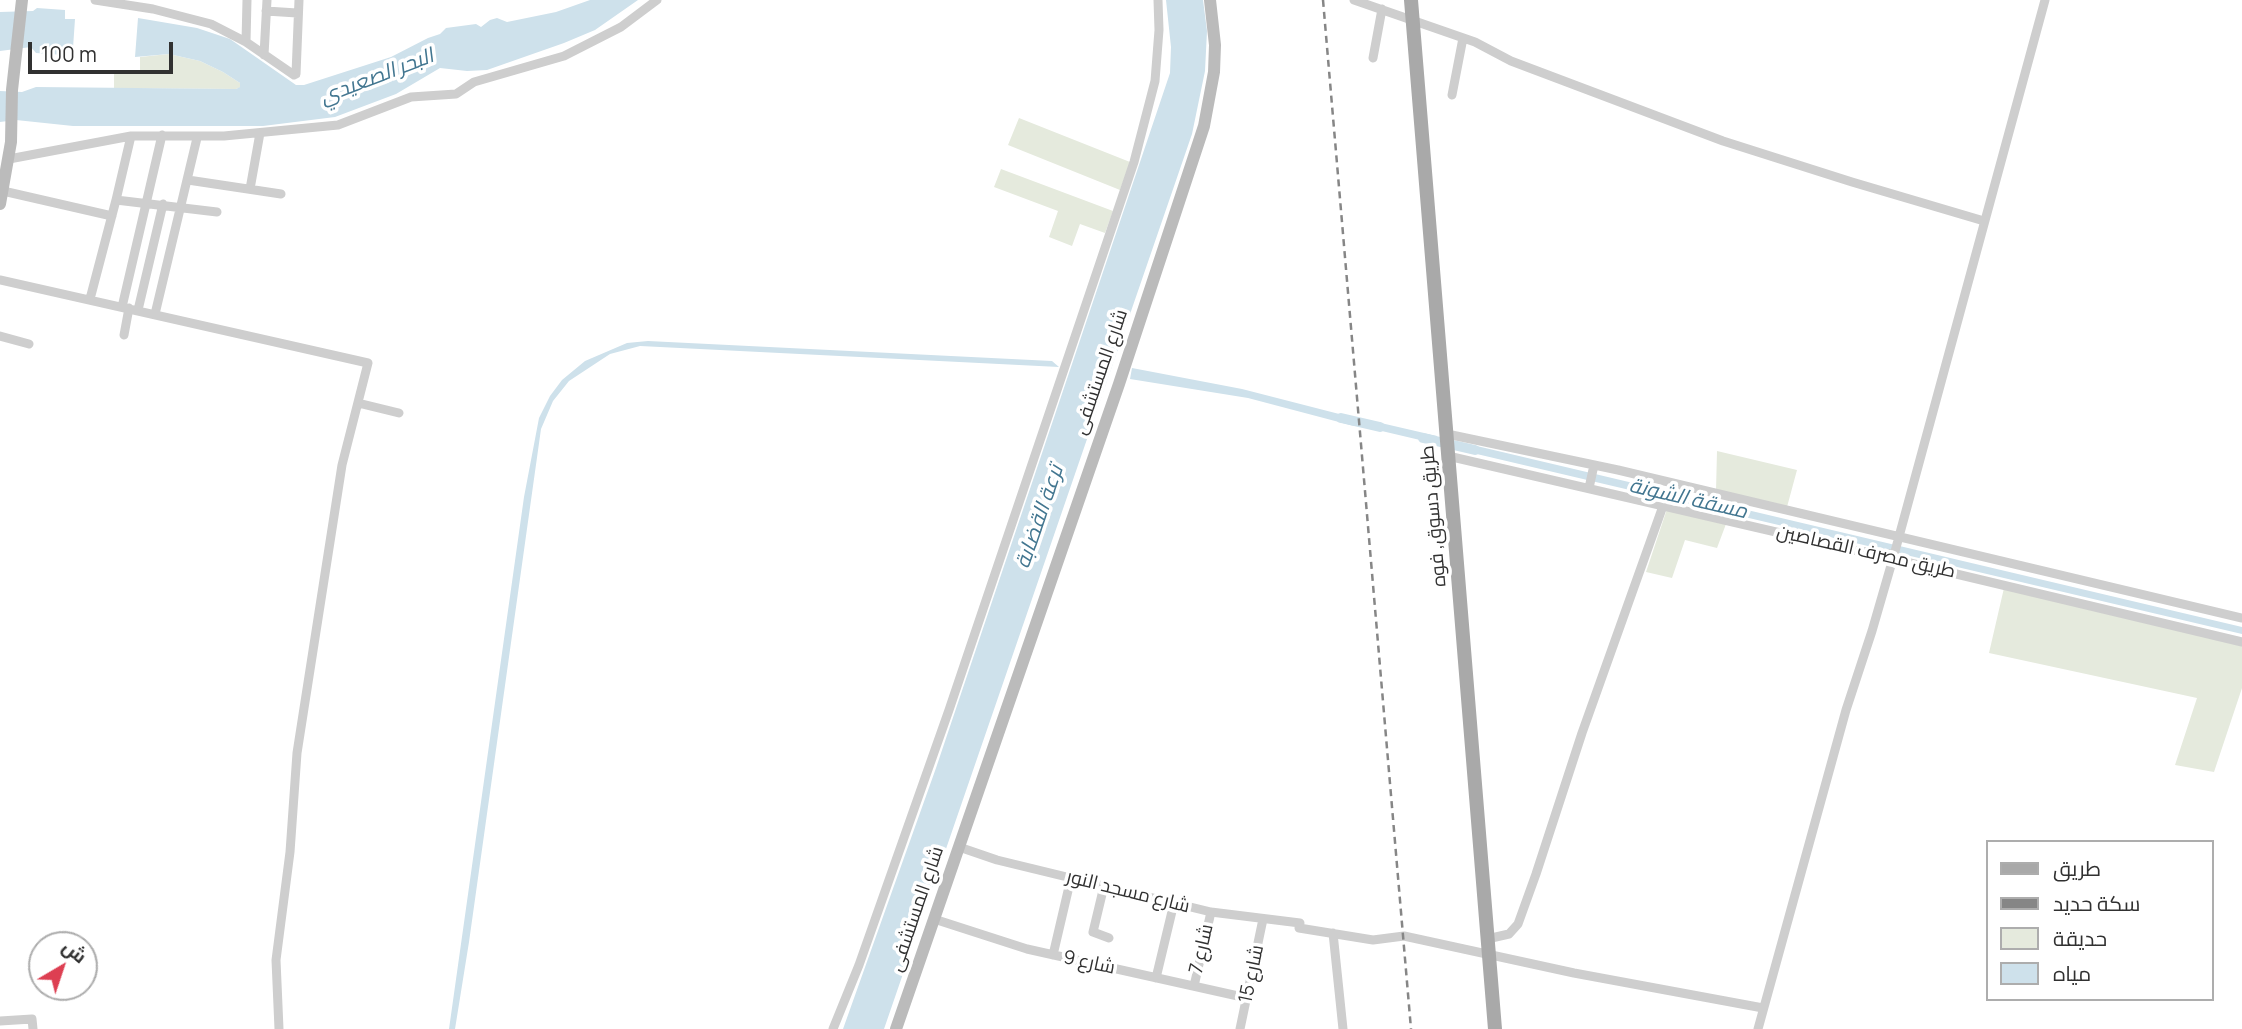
<!DOCTYPE html>
<meta charset="utf-8">
<style>
body{margin:0}
#map{position:relative;width:2242px;height:1029px;overflow:hidden;background:#fff;font-family:Manrope,Cairo,sans-serif}
canvas{display:block}
.legend{position:absolute;left:1986px;top:840px;width:228px;height:161px;box-sizing:border-box;background:#fff;border:2px solid #adadad;margin:0;padding:9px 12px;list-style:none;font-size:21px;color:#313131}
.legend li{display:flex;align-items:center;gap:14px;height:35px}
.legend b{width:35px;border:2px solid #adadad}
.north{position:absolute;left:28px;top:931px;width:70px;height:70px;box-sizing:border-box;background:#fff;border:2px solid #adadad;border-radius:50%;rotate:39deg;font-size:19px;font-weight:700;line-height:28px;text-align:center;color:#313131}
.north::after{content:'';display:block;margin:auto;width:24px;height:32px;background:#dd3f52;clip-path:polygon(50% 0,100% 100%,50% 72%,0 100%)}
.scale{position:absolute;left:28px;top:42px;width:145px;height:32px;box-sizing:border-box;border:4px solid #313131;border-top:0;padding-left:9px;font-size:21px;line-height:24px;white-space:nowrap;color:#313131;-webkit-text-stroke:5px #fff;paint-order:stroke}
</style>
<div id="map">
<canvas width="2242" height="1029"></canvas>
<ul class="legend">
<li><b style="height:9px;background:#a9a9a9"></b>طريق</li>
<li><b style="height:9px;background:#868686"></b>سكة حديد</li>
<li><b style="height:19px;background:#e5eadd"></b>حديقة</li>
<li><b style="height:19px;background:#cee1eb"></b>مياه</li>
</ul>
<div class="north">ش</div>
<div class="scale">100 m</div>
</div>
<script>
const g = document.querySelector('canvas').getContext('2d');
g.lineJoin = 'round';
function fillPath(path, color) { g.fillStyle = color; g.fill(path, 'evenodd'); }
const toPath = rows => new Path2D(rows.map(r => 'M' + r).join(''));
function strokePath(path, color, width, dash) { g.strokeStyle = color; g.lineWidth = width; g.lineCap = dash ? 'butt' : 'round'; g.setLineDash(dash || []); g.stroke(path); }
function label(font, color, halo, rows, align = 'center') {
  g.font = font + ' Manrope,Cairo,sans-serif'; g.lineWidth = 7; g.setLineDash([]); g.textBaseline = 'middle'; g.strokeStyle = halo; g.fillStyle = color; for (const [text, x, y, turn = 0] of rows) {
    g.save(); g.translate(x, y); g.rotate((+turn || 0) * Math.PI / 180); g.textAlign = isNaN(turn) ? turn : align; if (halo) g.strokeText(text, 0, 0); g.fillText(text, 0, 0); g.restore();
  }
}
fillPath(toPath([
 [169,54,200,61,223,72,240,83,241,87,236,89,114,88,114,72,140,70,140,57],
 [1019,118,1130,162,1120,190,1008,145],
 [1001,169,1113,211,1105,233,1080,224,1072,246,1049,237,1058,211,994,187],
 [1717,451,1797,470,1787,507,1716,491],
 [1667,509,1726,524,1717,548,1685,540,1672,578,1646,572],
 [2004,588,2242,645,2242,688,2214,772,2175,765,2197,698,1989,653]
]), '#e5eadd');
fillPath(toPath([
 [590,0,638,0,595,30,564,43,487,70,467,71,440,68,396,94,335,117,263,126,73,126,16,120,0,122,0,91,22,92,36,87,236,89,240,87,240,83,223,72,200,61,169,54,135,57,138,18,197,28,230,39,296,85,304,85,391,57,428,38,440,34,446,28,476,24,481,27,490,20,497,18,507,22,556,12],
 [1166,0,1203,0,1207,31,1205,71,1192,134,884,1029,843,1029,936,768,1170,73,1171,47],
 [37,8,65,10,65,19,75,19,73,48,63,48,63,55,36,53,31,47,0,51,0,12,33,11],
 [648,341,1052,361,1059,367,640,346,610,354,569,381,553,401,541,429,469,942,455,1029,449,1029,524,497,539,418,550,396,562,380,585,361,627,343],
 [1132,368,1242,389,1347,416,1354,418,1354,426,1248,398,1130,379],
 [1368,420,1437,436,1437,444,1369,428],
 [1464,443,2242,627,2242,634,1464,451]
]), '#cee1eb');
strokePath(toPath([
 [1341,418,1380,427],
 [1423,438,1475,450]
]), '#cee1eb', 10);
strokePath(toPath([
 [95,0,153,9,211,24,246,42,294,75,296,74,299,0],
 [1354,0,1475,42,1511,61,1723,141,1852,182,1984,221],
 [266,11,297,13],
 [246,42,247,0],
 [264,55,267,0],
 [1373,58,1382,9],
 [1452,95,1463,38],
 [9,159,131,136,224,136,338,125,411,97,456,94,474,82,564,56,621,27,657,0],
 [188,180,281,194],
 [250,189,260,133],
 [3,191,112,216],
 [116,200,131,136],
 [0,280,368,363,342,465,297,753,290,852,276,960,279,1029],
 [90,299,116,200,217,212],
 [122,307,162,135],
 [138,310,163,204],
 [155,314,197,138],
 [124,335,129,308],
 [0,336,29,344],
 [358,403,399,413],
 [1447,434,1618,470,2242,618],
 [1448,456,1858,551,1890,554,1910,563,2242,642],
 [1589,488,1594,465],
 [1675,508,1681,485],
 [959,847,997,860,1211,912,1300,923],
 [1104,886,1093,932,1109,938],
 [934,919,1027,949,1247,998],
 [1299,928,1373,940,1404,936,1574,973,1763,1008],
 [1333,933,1343,1029],
 [1487,939,1509,934,1518,924,1536,874,1582,733,1663,506],
 [1053,955,1071,878],
 [1156,978,1174,903],
 [1194,986,1211,912],
 [0,1021,32,1019,33,1029],
 [833,1029,859,965,949,710,1134,162,1155,81,1159,30,1158,0],
 [1240,1029,1263,919],
 [1758,1029,1846,710,1872,631,1894,555,2045,0]
]), '#cecece', 9);
strokePath(toPath([
 [0,204,11,142,12,90,22,0],
 [896,1029,1119,384,1204,126,1214,72,1215,45,1210,0]
]), '#bbb', 12);
strokePath(toPath([
 [1411,0,1495,1029]
]), '#a9a9a9', 14);
strokePath(toPath([
 [1323,0,1411,1029]
]), '#868686', 2.5, [7, 5]);
label('19px', '#313131', '#fff', [
 ["شارع المستشفى",1101,372,-71],
 ["طريق دسوق, فوه",1434,516,-95],
 ["طريق مصرف القصاصين",1866,552,13],
 ["شارع مسجد النور",1128,892,14],
 ["شارع المستشفى",917,909,-71],
 ["شارع 7",1202,949,-77],
 ["شارع 9",1089,963,12],
 ["شارع 15",1252,974,-78]
]);
label('italic 21px', '#427690', '#fff', [
 ["البحر الصعيدي",377,77,-21],
 ["مسقة الشونة",1688,499,13],
 ["ترعة القضابة",1040,517,-71]
]);
</script>
